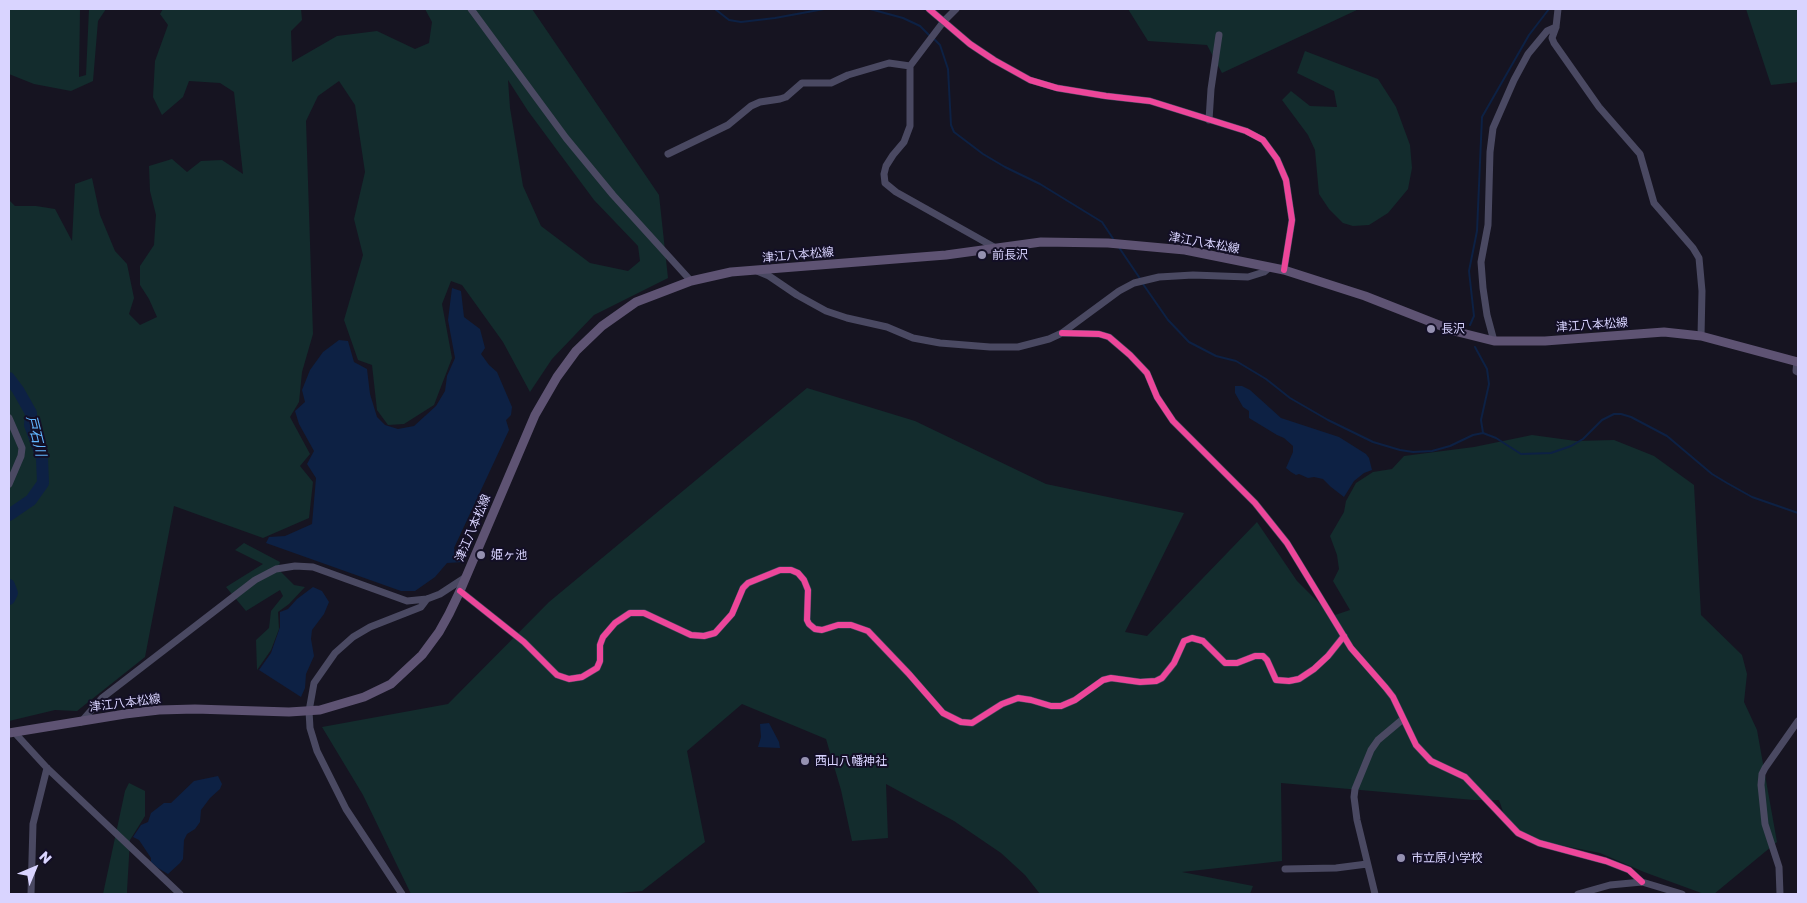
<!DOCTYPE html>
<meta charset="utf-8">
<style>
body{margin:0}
#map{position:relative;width:1807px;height:903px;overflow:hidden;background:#161421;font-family:"Golos Text",sans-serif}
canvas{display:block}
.frame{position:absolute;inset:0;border:10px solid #d9d4ff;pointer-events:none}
.north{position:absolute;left:10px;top:843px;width:50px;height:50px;-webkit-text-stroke:4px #130f26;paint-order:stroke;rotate:45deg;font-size:14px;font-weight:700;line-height:20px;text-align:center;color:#d9d4ff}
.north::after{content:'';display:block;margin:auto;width:18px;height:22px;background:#d9d4ff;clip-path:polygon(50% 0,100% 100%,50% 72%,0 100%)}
</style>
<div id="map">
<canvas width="1807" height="903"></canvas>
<div class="frame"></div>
<div class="north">N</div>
</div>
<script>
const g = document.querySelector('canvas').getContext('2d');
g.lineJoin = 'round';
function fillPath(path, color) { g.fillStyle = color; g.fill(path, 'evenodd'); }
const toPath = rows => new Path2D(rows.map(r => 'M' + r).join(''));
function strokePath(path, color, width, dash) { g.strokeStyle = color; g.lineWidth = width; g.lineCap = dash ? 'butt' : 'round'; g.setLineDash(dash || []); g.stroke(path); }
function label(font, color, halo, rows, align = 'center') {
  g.font = font + ' "Golos Text","Noto Sans JP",sans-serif'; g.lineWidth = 4; g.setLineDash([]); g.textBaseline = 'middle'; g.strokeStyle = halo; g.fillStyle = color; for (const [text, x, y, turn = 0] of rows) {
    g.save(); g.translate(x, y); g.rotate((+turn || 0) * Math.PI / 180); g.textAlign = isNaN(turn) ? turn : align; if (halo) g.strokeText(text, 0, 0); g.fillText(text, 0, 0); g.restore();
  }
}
fillPath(toPath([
 [9,9,80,9,79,77,86,75,89,9,106,9,98,21,93,81,71,91,34,84,9,74],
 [163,9,301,9,302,20,291,31,292,62,337,36,377,31,415,49,429,43,432,22,425,9,532,9,659,195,668,278,594,315,552,359,530,392,503,342,462,285,451,281,442,304,452,358,434,405,404,424,388,425,377,410,372,365,358,360,344,320,363,255,354,219,365,172,355,105,339,81,318,96,306,121,313,334,302,372,299,402,290,417,310,454,300,466,313,482,309,518,263,538,174,506,145,657,77,711,55,710,9,721,9,200,15,206,36,206,55,209,72,241,75,184,92,178,100,215,115,251,127,264,134,298,129,314,140,325,157,317,149,299,140,285,140,266,154,245,156,215,150,191,149,166,172,159,187,172,201,161,222,160,243,174,234,92,220,83,189,81,183,97,162,115,153,97,155,61,168,25,160,14],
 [508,80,528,111,594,200,638,246,640,261,628,271,590,263,541,226,523,186,510,108],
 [1128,9,1359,9,1222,73,1207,45,1148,41],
 [1746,9,1798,9,1798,82,1771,85],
 [1305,51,1378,79,1396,107,1410,145,1412,168,1408,189,1388,213,1369,225,1353,226,1343,223,1329,209,1319,194,1315,150,1308,135,1282,100,1291,91,1310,106,1337,107,1334,91,1297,73],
 [807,388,915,421,1046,484,1184,513,1125,632,1147,636,1257,522,1297,581,1332,616,1350,610,1333,581,1339,569,1337,555,1330,536,1344,512,1346,501,1356,483,1373,472,1392,469,1404,456,1474,447,1532,435,1576,441,1614,440,1654,456,1694,485,1701,615,1742,655,1747,674,1744,702,1757,730,1777,842,1714,894,1704,894,1644,872,1600,853,1534,840,1507,823,1499,800,1474,800,1281,783,1282,861,1182,872,1253,886,1250,894,1040,894,1025,875,1001,853,954,821,886,784,888,838,852,841,841,790,826,739,742,704,687,751,705,842,642,891,608,894,411,894,363,795,322,727,448,704,549,602],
 [244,543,280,562,278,569,294,585,305,587,289,604,278,612,279,629,271,650,257,670,256,640,269,628,271,611,283,596,280,590,246,611,226,587,263,564,235,550],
 [129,783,145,791,145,816,130,840,127,891,127,894,103,894,125,791]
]), '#132c2d');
fillPath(toPath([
 [452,288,461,291,464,317,480,329,485,348,481,354,489,365,497,372,512,407,511,415,506,420,509,430,454,548,456,554,464,559,463,562,447,563,435,577,415,591,401,591,266,543,269,537,285,536,312,524,316,478,307,464,314,451,299,424,295,411,305,402,302,390,310,370,323,352,339,340,348,341,354,362,367,369,370,394,377,417,385,425,398,429,414,426,436,406,445,391,447,376,455,358,448,320],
 [1235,386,1242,386,1250,390,1281,418,1339,437,1366,454,1369,458,1372,470,1364,473,1354,481,1344,497,1331,487,1323,479,1314,477,1308,478,1299,474,1296,475,1291,472,1286,468,1293,452,1293,446,1284,438,1277,435,1249,418,1249,411,1243,407,1235,393],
 [313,587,322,591,329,602,324,614,312,630,311,639,314,656,306,674,305,688,301,697,259,670,271,653,280,627,280,612,288,609,297,599],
 [769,723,779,742,780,748,758,747,761,737,760,724],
 [218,776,222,784,220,789,210,798,201,810,200,822,195,829,187,834,184,840,183,859,180,863,168,874,158,868,151,862,151,858,139,840,133,837,141,825,148,822,151,813,164,803,171,803,194,781]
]), '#0d2144');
strokePath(toPath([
 [715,9,729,20,741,22,775,18,824,9],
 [870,9,903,18,920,26,930,36],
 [934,39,940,45,948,69,951,125,954,132,983,154,1005,167,1040,184,1102,222,1114,240],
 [1118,246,1141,280],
 [1143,284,1168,320,1189,342,1216,356,1236,361,1266,379,1290,398,1328,420,1373,442,1400,450,1413,452,1432,451,1450,446,1473,435,1483,433,1496,438,1521,454,1551,453,1571,446,1583,439,1602,420,1614,414,1621,414,1631,417,1667,436,1712,474,1727,483,1752,497,1798,513],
 [1470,325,1474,316,1469,271,1477,231,1482,117,1529,35,1549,9],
 [1475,347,1487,369,1489,384,1481,420,1483,433]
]), '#0d2144', 2);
strokePath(toPath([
 [9,378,18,390,31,413,30,425,42,458,43,483,31,500,9,515],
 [9,585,12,593,9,599]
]), '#0d2144', 12);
strokePath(toPath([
 [471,9,566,138,613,195,691,281],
 [929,9,970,44,994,60,1030,80,1057,88,1106,96,1150,101,1246,131,1263,140,1277,159,1286,180,1292,220,1284,270],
 [956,9,944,21,910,66,910,126,904,142,893,155,886,166,884,174,885,183,896,192,994,247],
 [1558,9,1556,27,1552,38,1554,43,1599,107,1640,154,1654,203,1693,248,1699,258,1702,291,1701,336],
 [1209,120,1211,89,1219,35],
 [668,154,728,125,751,106,760,102,780,99,786,97,802,83,831,83,848,75,889,63,910,66],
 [757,271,769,276,797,295,826,311,847,318,887,327,913,338,940,343,990,347,1018,347,1049,339,1062,333,1119,291,1134,283,1159,277,1193,275,1248,277,1264,272,1270,267],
 [1062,333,1099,334,1109,337,1130,355,1147,373,1157,397,1173,421,1255,503,1287,543,1351,648,1386,688,1393,697,1416,745,1431,761,1465,777,1518,833,1539,843,1606,861,1629,870,1642,882],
 [1494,341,1487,315,1483,288,1481,262,1488,225,1490,152,1493,128,1514,80,1528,54,1547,31,1556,27],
 [1797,361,1796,371,1798,372],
 [9,418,22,448,21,456,9,484],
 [460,591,524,642,557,675,569,679,582,677,597,668,600,661,600,645,603,637,615,623,630,613,644,613,691,635,704,636,715,633,732,614,743,588,748,583,780,570,791,570,798,573,804,580,808,590,807,620,809,624,815,629,822,630,838,625,851,625,868,631,909,674,943,713,961,722,972,723,1002,704,1018,698,1031,700,1051,706,1061,706,1075,700,1103,680,1111,678,1140,682,1156,681,1162,678,1174,663,1184,641,1192,638,1203,641,1225,663,1237,663,1255,656,1263,656,1267,660,1276,680,1289,681,1299,679,1314,669,1328,656,1344,636],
 [81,722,102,698,255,580,276,569,295,566,313,567,407,601,427,599,440,594,466,577],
 [14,732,47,768,180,894],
 [1285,869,1336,868,1367,864],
 [31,894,33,824,47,768],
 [402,894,346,809,317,751,310,728,309,711,314,683,335,653,353,637,370,627,421,607,427,599],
 [1375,894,1357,820,1354,797,1355,789,1371,750,1378,740,1403,719],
 [1578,894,1610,885,1642,882,1682,894],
 [1780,894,1779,867,1765,824,1761,785,1762,774,1765,768,1798,721]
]), '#4a4962', 7);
strokePath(toPath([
 [9,733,125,714,159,710,195,709,289,712,320,710,364,697,391,684,422,655,439,632,449,614,460,591,535,415,557,377,576,351,602,326,636,302,691,281,731,272,946,255,1041,242,1108,243,1185,250,1284,270,1365,296,1454,331,1494,341,1545,341,1664,332,1701,336,1798,362]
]), '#5e5373', 9);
strokePath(toPath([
 [929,9,970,44,994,60,1030,80,1057,88,1106,96,1150,101,1246,131,1263,140,1277,159,1286,180,1292,220,1284,270],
 [1062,333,1099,334,1109,337,1130,355,1147,373,1157,397,1173,421,1255,503,1287,543,1351,648,1386,688,1393,697,1416,745,1431,761,1465,777,1518,833,1539,843,1606,861,1629,870,1642,882],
 [460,591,524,642,557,675,569,679,582,677,597,668,600,661,600,645,603,637,615,623,630,613,644,613,691,635,704,636,715,633,732,614,743,588,748,583,780,570,791,570,798,573,804,580,808,590,807,620,809,624,815,629,822,630,838,625,851,625,868,631,909,674,943,713,961,722,972,723,1002,704,1018,698,1031,700,1051,706,1061,706,1075,700,1103,680,1111,678,1140,682,1156,681,1162,678,1174,663,1184,641,1192,638,1203,641,1225,663,1237,663,1255,656,1263,656,1267,660,1276,680,1289,681,1299,679,1314,669,1328,656,1344,636]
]), '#ed469a', 6);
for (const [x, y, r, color] of [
 [982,255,5,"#9591b1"],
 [1431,329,5,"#9591b1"],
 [481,555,5,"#9591b1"],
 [805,761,5,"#9591b1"],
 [1401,858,5,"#9591b1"]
]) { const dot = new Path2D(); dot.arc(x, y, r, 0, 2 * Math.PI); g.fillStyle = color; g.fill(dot); strokePath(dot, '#130f26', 2); }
label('12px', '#d9d4ff', '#130f26', [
 ["津江八本松線",1204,243,10],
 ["津江八本松線",798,255,-5],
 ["津江八本松線",1592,325,-4],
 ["津江八本松線",473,528,-67],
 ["津江八本松線",125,703,-7]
]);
label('12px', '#d9d4ff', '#130f26', [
 ["前長沢",992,255],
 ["長沢",1441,329],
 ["姫ヶ池",491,555],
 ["西山八幡神社",815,761],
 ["市立原小学校",1411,858]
], 'left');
label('italic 14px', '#62b6ff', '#130f26', [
 ["戸石川",36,436,76]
]);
</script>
